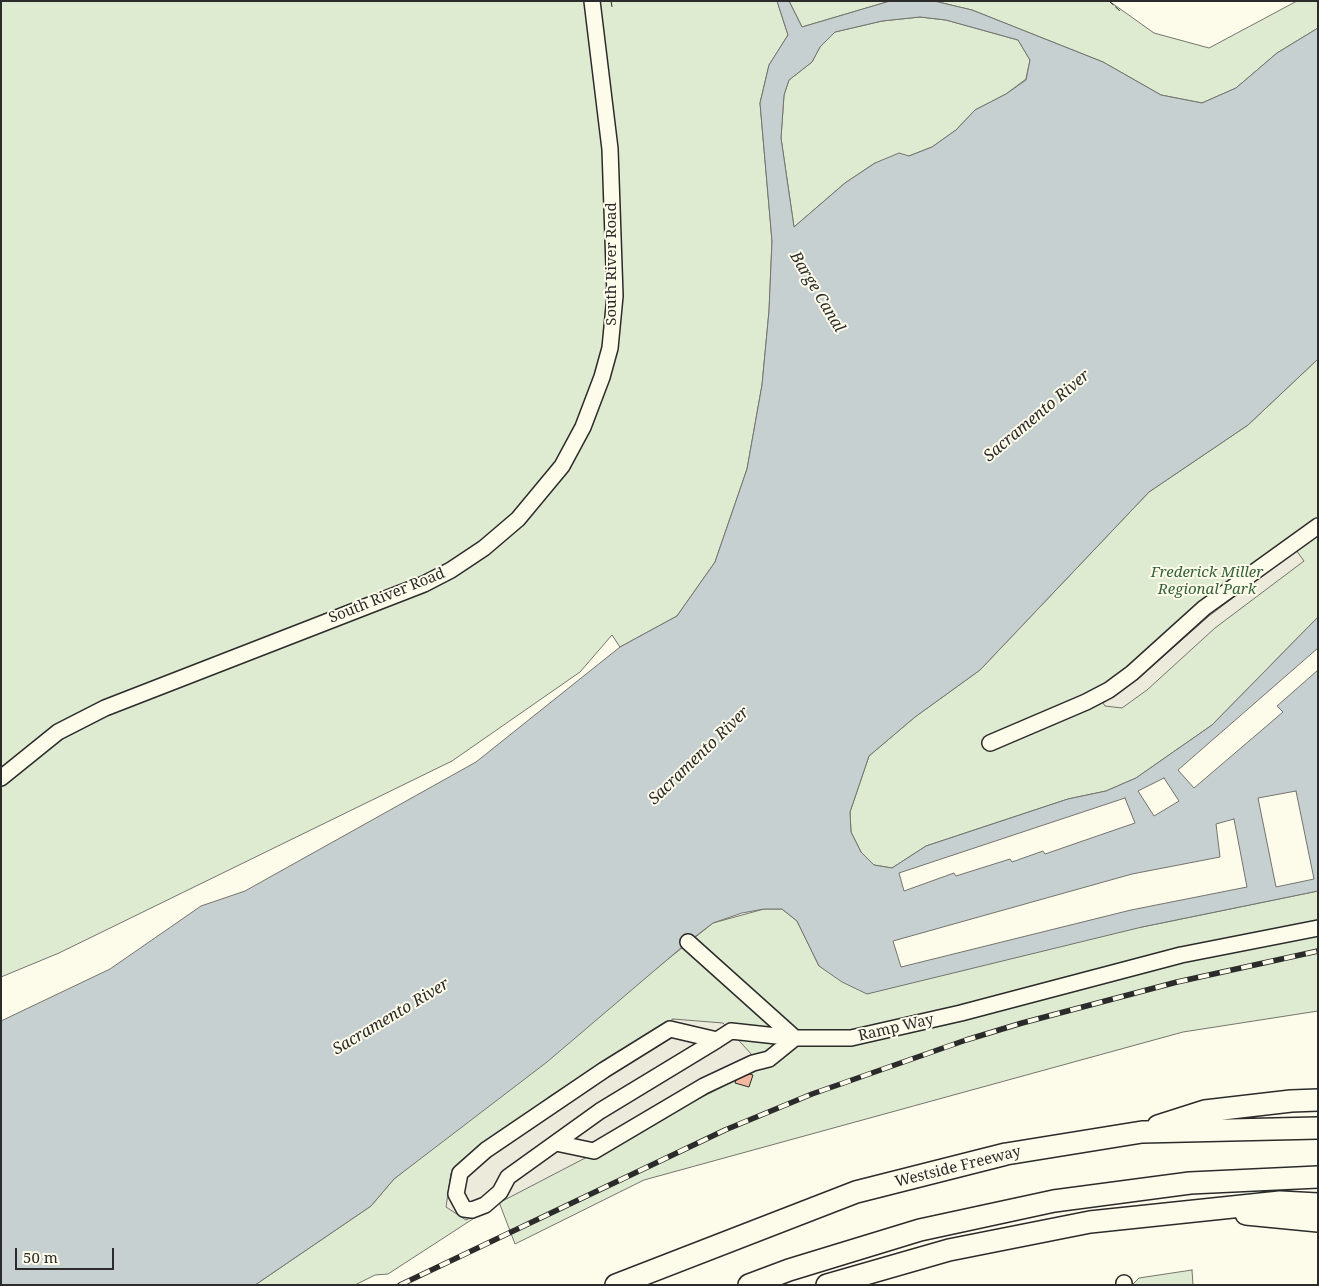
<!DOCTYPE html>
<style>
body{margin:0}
#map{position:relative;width:1319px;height:1286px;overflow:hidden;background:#fdfbea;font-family:"Noto Serif",serif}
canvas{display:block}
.frame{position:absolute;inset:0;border:2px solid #2b2b2b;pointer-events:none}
.scale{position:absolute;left:15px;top:1248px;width:99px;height:22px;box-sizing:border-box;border:2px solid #2b2b2b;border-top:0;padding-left:6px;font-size:15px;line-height:18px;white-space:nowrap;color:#2b2b2b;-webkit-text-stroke:4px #fdfbea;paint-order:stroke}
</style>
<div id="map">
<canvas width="1319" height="1286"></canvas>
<div class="frame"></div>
<div class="scale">50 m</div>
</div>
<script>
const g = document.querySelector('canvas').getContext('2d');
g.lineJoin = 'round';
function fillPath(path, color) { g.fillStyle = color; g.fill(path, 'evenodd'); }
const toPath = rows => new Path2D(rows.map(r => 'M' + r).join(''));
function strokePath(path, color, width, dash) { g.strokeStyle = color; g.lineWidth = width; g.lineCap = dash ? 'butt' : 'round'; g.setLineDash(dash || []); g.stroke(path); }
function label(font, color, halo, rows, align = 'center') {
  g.font = font + ' "Noto Serif",serif'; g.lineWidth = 4; g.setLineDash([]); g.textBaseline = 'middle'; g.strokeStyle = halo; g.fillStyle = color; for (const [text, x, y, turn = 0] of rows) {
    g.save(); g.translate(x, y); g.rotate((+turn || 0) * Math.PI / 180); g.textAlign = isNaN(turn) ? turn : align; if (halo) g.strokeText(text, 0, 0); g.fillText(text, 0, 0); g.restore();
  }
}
const green = toPath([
 [1,1,777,1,788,35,769,65,760,103,772,241,769,311,762,385,747,469,715,562,677,616,620,647,612,635,580,672,452,761,59,953,1,977,1,1],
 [789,1,890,1,802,27,789,1],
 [934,1,1109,1,1154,33,1209,48,1297,1,1318,1,1318,28,1277,53,1236,88,1202,103,1161,95,1103,62,972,10,934,1],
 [920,17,946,20,1018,40,1030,60,1026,79,1006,94,975,110,956,130,932,147,909,156,875,163,845,183,794,227,781,138,784,95,789,80,812,62,820,47,835,32,882,21,920,17],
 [1318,359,1318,617,1212,725,1136,778,1106,791,1068,799,926,846,892,868,874,865,861,852,851,832,850,812,869,756,915,717,980,670,1149,492,1248,425,1318,359],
 [1318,891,1318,1011,1183,1032,644,1180,515,1244,499,1202,388,1274,375,1275,355,1285,255,1285,371,1206,394,1179,713,923,764,909,782,909,797,921,819,966,1142,927,1318,891],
 [1192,1270,1193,1285,1132,1285,1139,1278,1192,1270]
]);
fillPath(green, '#deebd1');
strokePath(green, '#74746e', 1);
const parking = toPath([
 [1296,550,1304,561,1215,628,1147,690,1122,708,1105,706,1103,703,1140,677,1209,616,1296,550],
 [673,1019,723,1023,762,1066,466,1220,446,1207,451,1173,550,1096,673,1019]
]);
fillPath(parking, '#eceadb');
strokePath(parking, '#74746e', 1);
const water = toPath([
 [777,1,789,1,802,27,890,1,934,1,972,10,1103,62,1161,95,1202,103,1236,88,1277,53,1318,28,1318,359,1248,425,1149,492,980,670,915,717,869,756,850,812,851,832,861,852,874,865,892,868,926,846,1068,799,1106,791,1136,778,1212,725,1318,617,1318,891,1142,927,867,994,842,982,819,966,797,921,782,909,764,909,742,913,713,923,688,942,547,1062,394,1179,371,1206,255,1285,1,1285,1,1021,110,969,201,906,245,891,476,762,620,647,677,616,715,562,747,469,762,385,769,311,772,241,760,103,769,65,788,35,777,1],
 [920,17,946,20,1018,40,1030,60,1026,80,1006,94,975,110,956,130,932,147,909,156,899,153,875,163,845,183,794,227,781,138,784,95,789,80,812,62,820,47,835,32,882,21,920,17]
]);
fillPath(water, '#c7d0d0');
strokePath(water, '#74746e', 1);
const pier = toPath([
 [1318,648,1318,670,1277,706,1283,712,1194,788,1178,770,1318,648],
 [1164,778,1179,801,1154,816,1138,791,1164,778],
 [1296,791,1314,879,1276,887,1258,798,1296,791],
 [1125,798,1135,823,1045,854,1043,851,1012,862,1010,859,956,876,954,873,904,891,899,873,1125,798],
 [1234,819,1247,887,1131,910,901,967,893,941,1132,874,1220,857,1216,824,1234,819]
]);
fillPath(pier, '#fdfbea');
strokePath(pier, '#74746e', 1);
const building = toPath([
 [739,1071,753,1075,749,1087,735,1083,739,1071]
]);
fillPath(building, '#f2b8a0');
strokePath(building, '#2b2b2b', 1);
const minor = toPath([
 [990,743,1086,702,1109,690,1132,673,1204,608,1318,526],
 [1,778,58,732,105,708,424,584,451,570,484,548,518,519,562,466,583,427,602,377,610,348,615,296,610,149,592,1],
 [688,942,795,1038],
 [717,1040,670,1029,604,1070,486,1150,460,1173,456,1194,464,1209,472,1210,485,1205,500,1192,508,1177,600,1111,717,1040,731,1031,795,1038,851,1038,961,1013,1181,955,1318,928],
 [556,1143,594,1151,704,1086,753,1063,769,1059,795,1038],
 [1124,1285,1124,1283]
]);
const highway = toPath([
 [1158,1126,1205,1111,1291,1101,1318,1100],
 [1246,1214,1318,1221],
 [616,1285,856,1192,1006,1154,1142,1132,1318,1128],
 [749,1285,789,1270,920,1230,1054,1201,1190,1183,1318,1177],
 [827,1285,949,1250,1090,1222,1280,1202,1318,1204]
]);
strokePath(minor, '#2b2b2b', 18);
strokePath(highway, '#2b2b2b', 24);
strokePath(minor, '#fdfbea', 15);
strokePath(highway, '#fdfbea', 21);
const rail = toPath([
 [400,1285,725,1130,812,1094,966,1040,1022,1023,1177,982,1318,951]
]);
strokePath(rail, '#2b2b2b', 5.5);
strokePath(rail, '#fdfbea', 4, [11]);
strokePath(toPath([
 [611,1,612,7],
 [1109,1,1120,11]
]), '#2b2b2b', 1, [6, 2.5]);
label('15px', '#2b2b2b', '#fdfbea', [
 ["South River Road",612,264,-90],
 ["South River Road",387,596,-22],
 ["Ramp Way",896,1028,-13],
 ["Westside Freeway",958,1167,-14]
]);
label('italic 15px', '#34623c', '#fdfbea', [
 ["Frederick Miller",1207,573],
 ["Regional Park",1207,590]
]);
label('italic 16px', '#2b2b2b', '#fdfbea', [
 ["Barge Canal",817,292,59],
 ["Sacramento River",1037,416,-40],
 ["Sacramento River",699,756,-44],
 ["Sacramento River",391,1017,-31]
]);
</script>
